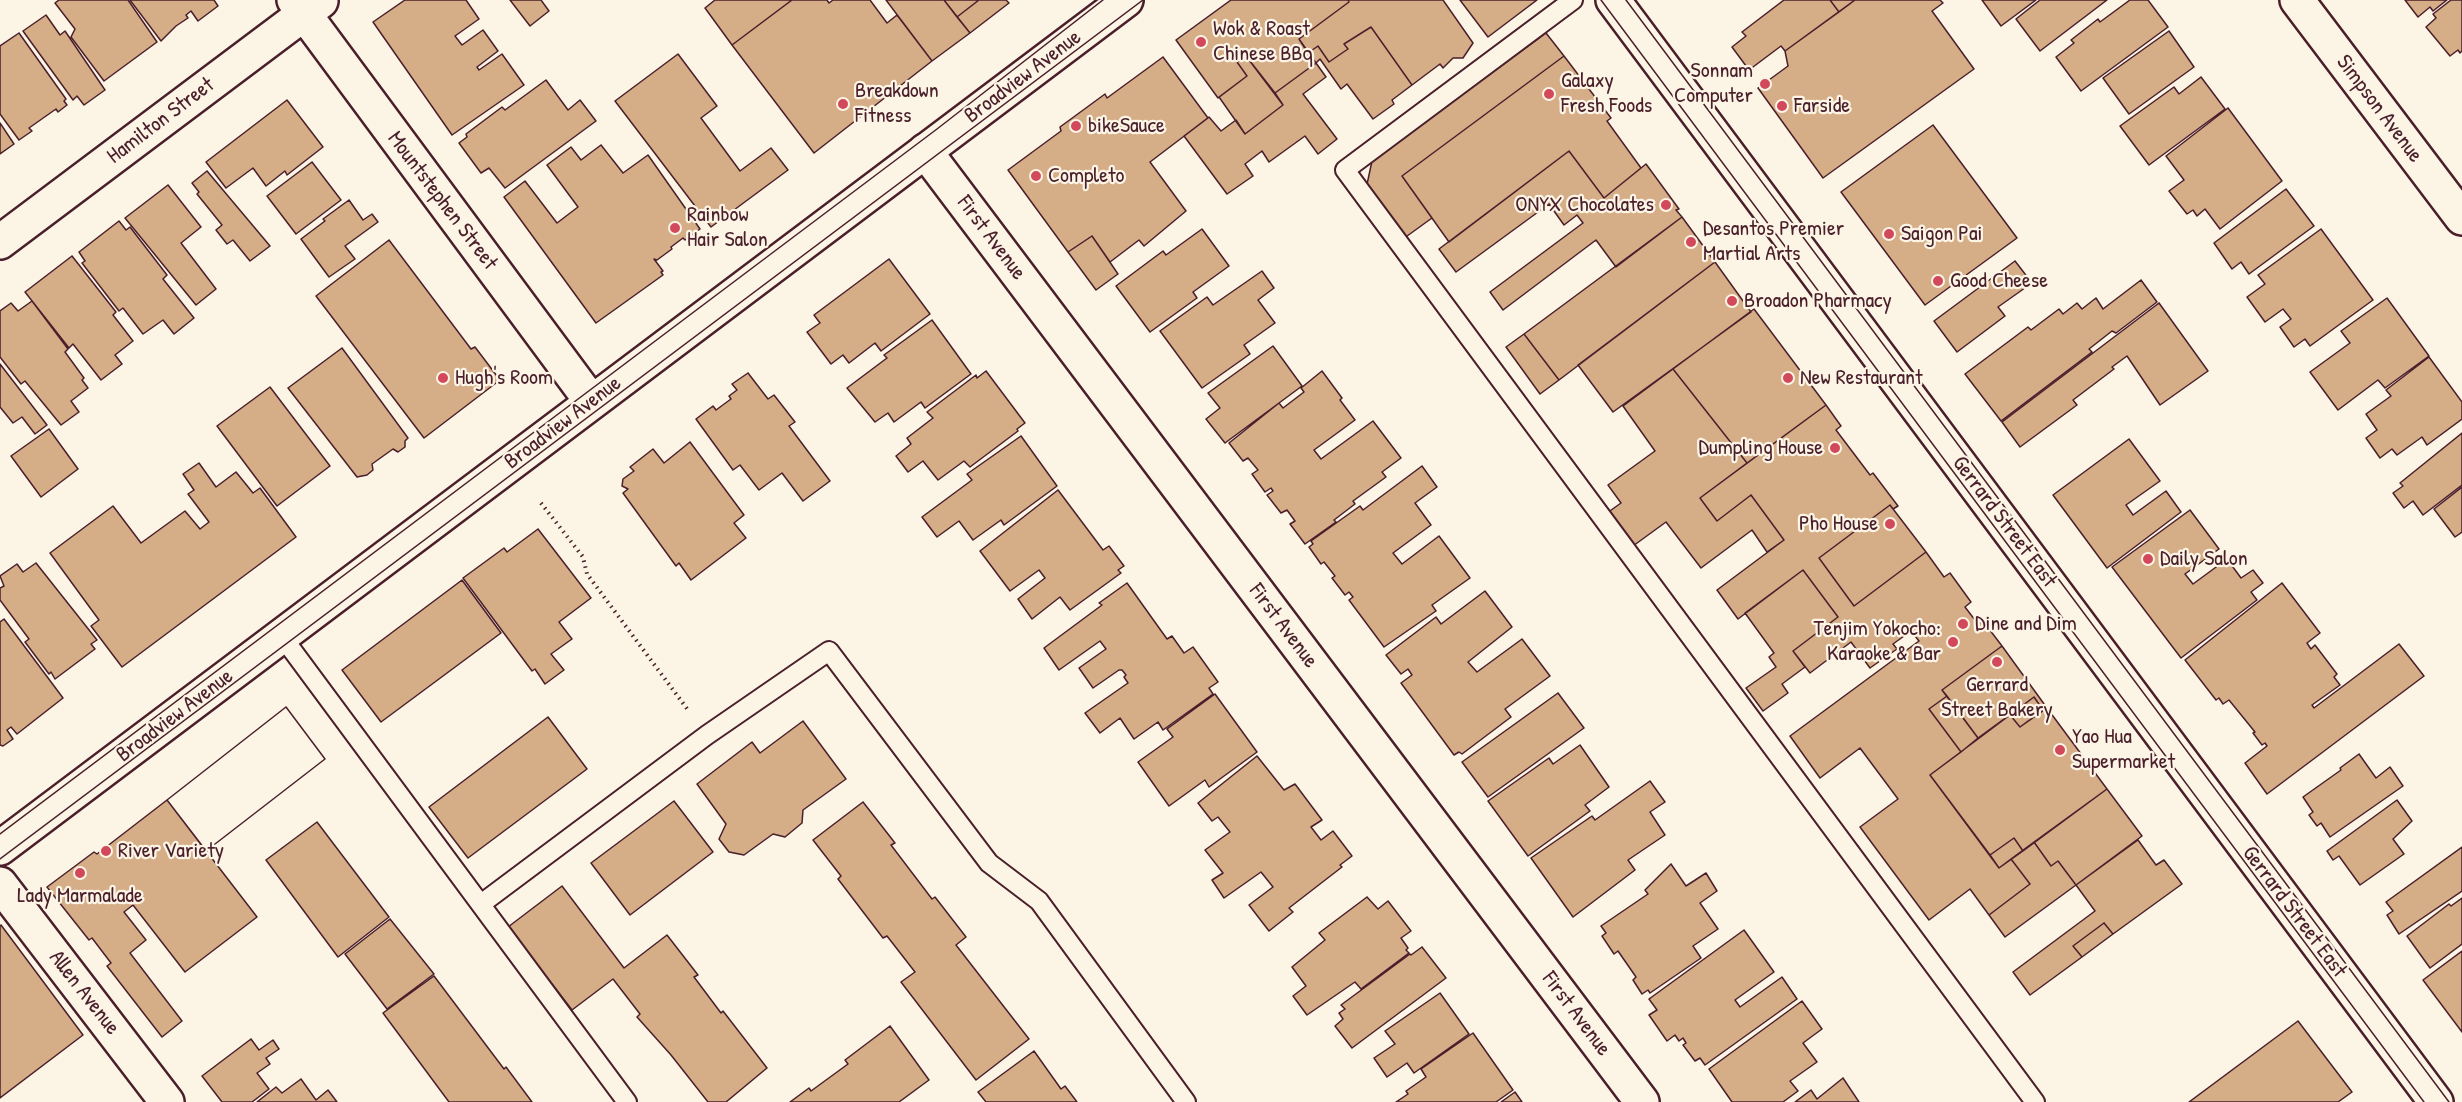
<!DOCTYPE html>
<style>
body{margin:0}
canvas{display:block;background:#fcf5e5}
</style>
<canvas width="2462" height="1102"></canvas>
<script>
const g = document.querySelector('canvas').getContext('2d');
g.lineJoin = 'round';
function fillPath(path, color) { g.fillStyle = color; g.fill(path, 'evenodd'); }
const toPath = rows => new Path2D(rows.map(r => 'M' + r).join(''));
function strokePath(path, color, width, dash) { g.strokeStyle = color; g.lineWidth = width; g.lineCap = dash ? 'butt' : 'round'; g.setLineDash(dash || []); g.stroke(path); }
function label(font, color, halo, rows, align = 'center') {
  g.font = font + ' "Patrick Hand",sans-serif'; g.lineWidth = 4.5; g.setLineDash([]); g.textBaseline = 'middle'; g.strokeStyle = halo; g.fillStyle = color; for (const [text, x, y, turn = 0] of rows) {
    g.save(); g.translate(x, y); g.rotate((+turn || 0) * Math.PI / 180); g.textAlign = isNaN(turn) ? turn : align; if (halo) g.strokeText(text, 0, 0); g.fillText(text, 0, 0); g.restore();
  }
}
const building = toPath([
 [59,0,128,0,157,42,104,81,71,37,75,29,55,3,59,0],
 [130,0,214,0,218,6,198,21,191,11,186,15,188,18,176,26,161,41,130,0],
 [405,0,466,0,479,19,455,36,462,45,483,30,498,51,477,67,479,70,502,54,524,85,452,135,373,22,405,0],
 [510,0,541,0,549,11,530,26,510,0],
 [715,0,792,0,732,45,705,8,715,0],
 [792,0,827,0,829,3,833,0,870,0,887,23,897,15,932,61,814,153,732,45,792,0],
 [886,0,944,0,970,33,932,61,886,0],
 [944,0,979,0,957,17,944,0],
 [979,0,1006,0,1009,3,970,33,957,17,979,0],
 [1231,0,1348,0,1349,2,1299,39,1316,63,1275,93,1246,56,1237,62,1247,76,1218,98,1176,40,1231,0],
 [1348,0,1443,0,1473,43,1463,58,1453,58,1443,68,1440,64,1412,85,1371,27,1344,44,1348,49,1329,62,1318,46,1308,53,1299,39,1349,2,1348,0],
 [1460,0,1537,0,1488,37,1460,0],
 [1784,0,1830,0,1839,12,1785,51,1781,46,1749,70,1732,47,1746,36,1742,32,1784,0],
 [1830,0,1855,0,1839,12,1830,0],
 [1855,0,1940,0,1943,3,1932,11,1974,69,1823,178,1758,88,1788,66,1785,51,1855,0],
 [1982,0,2036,0,2001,26,1982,0],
 [2040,0,2107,0,2040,51,2016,19,2040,0],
 [2130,0,2148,0,2168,27,2081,91,2056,57,2074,43,2071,40,2098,19,2100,22,2130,0],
 [2405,0,2447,0,2433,11,2430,7,2418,17,2405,0],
 [2451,0,2462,0,2462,51,2460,53,2458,50,2450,56,2426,27,2436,18,2433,14,2451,0],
 [46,15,60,35,65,31,105,90,84,105,77,96,73,100,23,31,46,15],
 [1371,27,1412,85,1392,100,1394,104,1373,119,1347,84,1341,89,1320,59,1316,63,1308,53,1318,46,1329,62,1348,49,1344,44,1371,27],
 [2169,31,2194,67,2129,114,2103,78,2169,31],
 [19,33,66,99,64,101,67,105,58,112,56,109,29,128,32,131,19,140,0,114,0,46,19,33],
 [1546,33,1564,56,1402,176,1432,218,1403,239,1366,189,1372,161,1546,33],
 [678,54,717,106,701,118,740,171,771,148,788,170,711,227,615,101,678,54],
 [1246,56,1283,105,1245,134,1219,97,1247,76,1237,62,1246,56],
 [1564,56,1611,118,1607,121,1641,168,1604,198,1569,151,1449,242,1402,176,1564,56],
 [1163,57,1208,118,1150,162,1186,211,1144,246,1139,240,1110,262,1092,236,1068,252,1008,170,1061,131,1060,127,1105,94,1107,98,1163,57],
 [1316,63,1326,77,1303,94,1337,139,1318,154,1305,136,1269,162,1262,151,1245,164,1253,176,1227,194,1184,136,1209,117,1221,131,1236,120,1245,134,1283,105,1275,93,1316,63],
 [2201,77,2225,109,2149,165,2120,126,2174,87,2179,94,2201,77],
 [546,80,568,110,580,100,596,121,505,188,489,168,481,173,459,143,467,137,466,134,502,107,505,110,546,80],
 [287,100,323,147,287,175,285,171,266,186,253,168,226,188,206,162,287,100],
 [2228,108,2282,181,2220,229,2205,209,2197,216,2193,210,2187,214,2169,191,2184,180,2166,156,2228,108],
 [0,123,14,144,0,154,0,123],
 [1933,125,2017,238,1925,305,1841,192,1933,125],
 [601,145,623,173,648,155,700,229,685,240,683,238,671,247,672,249,657,260,654,259,663,271,661,272,663,275,596,323,504,197,525,181,557,223,578,207,547,165,571,147,581,160,601,145],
 [1569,151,1604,198,1646,164,1679,209,1676,210,1682,217,1616,267,1596,240,1503,310,1490,292,1583,223,1577,215,1564,225,1549,204,1456,272,1439,249,1569,151],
 [312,162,341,200,296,234,267,196,312,162],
 [207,171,270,246,250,261,233,240,227,244,216,230,222,225,197,194,199,192,192,183,207,171],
 [168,185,201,227,181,243,216,289,196,305,125,218,168,185],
 [2286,189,2314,226,2249,274,2241,262,2232,269,2214,243,2286,189],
 [349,200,363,220,372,214,378,222,345,246,355,259,329,277,301,239,325,221,323,219,349,200],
 [1682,217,1715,262,1559,380,1524,334,1682,217],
 [119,221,126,230,130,227,167,275,163,279,194,318,174,334,163,320,143,334,123,308,119,311,82,263,85,261,79,252,119,221],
 [1202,229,1229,266,1193,292,1197,298,1150,332,1116,286,1163,251,1166,255,1202,229],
 [2321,229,2373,300,2310,346,2305,339,2294,347,2280,327,2291,319,2283,309,2265,322,2247,297,2265,284,2258,275,2321,229],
 [1092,236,1118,274,1096,290,1068,252,1092,236],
 [389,240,471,349,475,347,500,380,424,438,316,296,389,240],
 [72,256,116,312,113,315,133,341,115,355,122,364,101,380,73,344,69,348,25,292,72,256],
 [889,259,930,314,881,351,875,343,849,363,843,355,831,364,807,332,820,323,814,315,889,259],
 [2015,261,2032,283,1998,307,2005,316,1957,352,1934,321,2015,261],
 [1715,262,1751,312,1613,412,1578,365,1715,262],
 [1262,271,1274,288,1258,300,1275,323,1244,345,1250,354,1202,388,1160,331,1207,297,1213,305,1262,271],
 [2141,280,2157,302,2116,333,2112,331,2089,349,2092,352,2001,421,1965,374,2028,327,2031,330,2059,309,2063,314,2077,303,2082,309,2096,298,2103,309,2141,280],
 [2387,298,2429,356,2385,388,2378,380,2338,410,2310,372,2350,343,2341,331,2387,298],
 [32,301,68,349,65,352,84,378,82,380,88,388,71,401,79,412,61,425,25,381,21,384,0,357,0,311,11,303,18,311,32,301],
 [2159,303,2208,371,2160,405,2127,356,2112,367,2114,369,2073,400,2077,405,2020,447,2002,422,2159,303],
 [1754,309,1826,405,1747,463,1673,369,1754,309],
 [932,320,971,374,925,408,921,402,894,422,888,413,875,422,847,388,887,358,884,355,932,320],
 [1524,334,1559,380,1540,394,1506,347,1524,334],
 [1273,346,1302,386,1225,443,1206,419,1220,408,1208,393,1273,346],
 [342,348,408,438,405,441,405,447,398,452,393,449,372,464,373,470,367,475,357,477,288,388,342,348],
 [2429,357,2462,402,2462,419,2427,445,2422,437,2397,455,2392,449,2380,458,2366,438,2377,430,2366,414,2391,396,2386,390,2429,357],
 [0,364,47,425,35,434,22,417,13,423,0,407,0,364],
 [1673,369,1747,463,1700,498,1717,521,1751,495,1784,540,1767,552,1752,530,1701,568,1666,522,1633,546,1607,513,1621,503,1608,485,1655,451,1623,406,1673,369],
 [986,371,1025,423,1017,429,1018,431,970,467,964,461,938,480,923,461,908,472,896,456,911,444,907,438,933,418,927,412,976,375,977,378,986,371],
 [1322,371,1342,398,1340,400,1355,420,1314,450,1321,459,1373,421,1401,458,1382,472,1386,477,1353,501,1355,504,1334,520,1336,522,1305,544,1290,524,1295,521,1287,510,1281,513,1267,495,1273,491,1271,488,1265,492,1252,474,1258,470,1248,458,1243,461,1229,443,1279,403,1283,408,1304,392,1301,388,1322,371],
 [748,373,768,399,774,395,795,422,789,426,830,481,803,501,782,473,759,490,740,465,733,470,696,419,713,406,716,410,731,399,729,396,737,390,732,384,748,373],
 [270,387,330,466,277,506,217,426,270,387],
 [1826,405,1841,426,1836,430,1870,475,1873,473,1898,506,1893,509,1890,505,1819,558,1854,606,1926,552,1944,577,1950,573,1971,602,1965,607,1978,624,1983,621,2002,646,1942,690,1947,696,1929,709,1961,752,1930,775,1999,868,2011,859,2030,884,1989,915,1970,889,1929,920,1860,827,1898,799,1863,752,1860,748,1820,778,1790,736,1919,641,1911,631,1893,644,1897,649,1870,668,1851,642,1810,673,1793,651,1838,617,1803,570,1738,619,1717,590,1784,540,1751,495,1717,521,1700,498,1826,405],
 [49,429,78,469,41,497,11,456,49,429],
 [2462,433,2462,485,2423,515,2413,501,2404,508,2393,493,2403,486,2400,483,2462,433],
 [1021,436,1057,486,1004,525,1001,520,973,540,959,521,937,537,922,517,972,480,967,474,1021,436],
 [2129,439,2160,481,2126,505,2133,515,2166,491,2181,512,2107,568,2053,495,2129,439],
 [690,442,744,515,734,523,746,538,691,580,679,563,676,566,623,493,628,489,622,486,623,479,634,471,630,467,653,449,664,463,690,442],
 [199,463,216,487,236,472,253,493,260,488,296,537,122,667,91,626,99,620,50,553,113,506,141,543,185,511,200,529,209,522,188,494,194,490,183,474,199,463],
 [1422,466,1437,487,1415,503,1431,525,1393,553,1402,564,1439,536,1470,578,1432,605,1436,611,1384,647,1349,600,1353,597,1349,592,1345,595,1332,578,1335,576,1324,562,1321,564,1309,547,1313,544,1311,541,1360,506,1363,510,1422,466],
 [2462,487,2462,532,2455,537,2434,509,2462,487],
 [1058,490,1103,550,1109,546,1124,566,1118,570,1121,573,1070,610,1060,597,1032,619,1018,599,1045,578,1039,570,1010,591,980,551,1058,490],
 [1890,505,1926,552,1854,606,1819,558,1890,505],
 [2190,510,2219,549,2185,574,2193,584,2227,559,2241,578,2253,570,2263,583,2251,592,2257,600,2181,658,2112,567,2190,510],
 [538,529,591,598,559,622,572,639,551,654,564,670,545,684,535,669,532,671,463,578,504,548,507,552,538,529],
 [36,563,97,640,91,644,95,649,55,679,51,672,49,674,25,642,29,639,0,600,0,588,4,586,0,576,17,564,23,572,36,563],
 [1803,570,1838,617,1793,651,1805,667,1782,684,1788,693,1763,711,1746,688,1776,667,1769,657,1774,653,1745,613,1803,570],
 [462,580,501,633,381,722,342,670,462,580],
 [1127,583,1167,639,1172,636,1184,653,1193,647,1218,682,1209,688,1213,694,1163,730,1158,722,1134,739,1120,718,1100,733,1085,713,1128,683,1124,677,1126,675,1122,670,1119,670,1093,688,1079,668,1106,649,1100,641,1059,670,1044,648,1102,605,1099,603,1127,583],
 [2282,583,2320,633,2307,643,2311,649,2315,645,2337,674,2334,677,2340,685,2312,705,2314,708,2399,644,2424,676,2267,794,2245,763,2267,746,2265,743,2262,745,2253,733,2255,732,2229,700,2223,704,2219,698,2216,700,2185,660,2282,583],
 [1485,591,1512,627,1468,662,1477,672,1522,639,1550,676,1505,709,1511,717,1462,754,1459,752,1454,755,1401,683,1412,675,1408,669,1401,674,1386,655,1436,617,1441,624,1485,591],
 [4,619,63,698,17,734,11,727,7,730,13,739,3,746,0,745,0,622,4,619],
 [2002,646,2047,708,2043,710,2034,697,1978,738,1942,690,2002,646],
 [1558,693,1584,728,1488,797,1462,762,1558,693],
 [1215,694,1257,752,1209,787,1205,780,1169,806,1138,762,1173,737,1167,729,1215,694],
 [1947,696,1978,738,1961,752,1929,709,1947,696],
 [2034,697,2043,710,2020,727,2010,715,2034,697],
 [286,707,325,759,206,851,167,800,286,707],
 [286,707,325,759,206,851,167,800,286,707],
 [2047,708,2107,789,2023,851,2014,838,1990,855,1930,775,2010,715,2020,727,2047,708],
 [548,717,587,769,468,858,429,807,548,717],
 [803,721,846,779,803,810,802,823,785,837,773,834,744,855,729,852,719,839,726,824,697,784,752,742,760,753,803,721],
 [1580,745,1609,787,1585,805,1590,811,1528,856,1488,801,1549,758,1553,764,1580,745],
 [2359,754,2376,778,2390,767,2403,786,2330,837,2321,823,2317,826,2309,815,2313,812,2303,797,2341,770,2340,768,2359,754],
 [1257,756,1284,790,1295,784,1322,820,1311,827,1321,840,1333,831,1352,856,1340,865,1342,867,1289,908,1293,912,1269,931,1249,905,1273,887,1261,872,1224,898,1212,880,1223,873,1205,850,1230,832,1218,817,1212,821,1198,803,1257,756],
 [1650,781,1665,802,1650,812,1665,835,1628,860,1635,870,1573,917,1531,858,1592,816,1595,820,1650,781],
 [2107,789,2142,836,2076,885,2058,861,2051,866,2034,842,2107,789],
 [167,800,257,917,185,972,133,905,124,912,146,940,130,953,182,1021,162,1037,107,966,111,963,92,938,89,940,47,887,94,852,97,854,167,800],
 [2397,800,2412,821,2393,839,2404,854,2360,885,2339,856,2333,860,2327,851,2397,800],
 [674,801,713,852,630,915,591,863,674,801],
 [863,802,895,843,891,845,932,899,935,897,966,937,956,945,1029,1039,976,1080,901,982,915,972,887,936,883,938,838,879,841,876,813,840,863,802],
 [317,822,389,917,338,957,266,860,317,822],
 [2014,838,2023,851,1999,868,1990,855,2014,838],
 [2138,840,2156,865,2164,860,2182,884,2113,934,2104,923,2073,946,2082,957,2030,995,2013,972,2095,911,2076,885,2138,840],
 [2034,842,2051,866,2058,861,2076,885,2005,937,1989,915,2030,884,2011,859,2034,842],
 [2462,847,2462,891,2399,934,2387,915,2393,911,2386,902,2462,847],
 [1671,864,1686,886,1706,873,1717,891,1700,903,1718,929,1693,946,1701,958,1650,993,1648,990,1642,994,1633,980,1636,977,1618,951,1614,954,1602,936,1606,933,1601,926,1648,894,1645,890,1671,864],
 [562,886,624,968,667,935,698,975,694,977,721,1013,723,1011,767,1068,726,1102,708,1102,671,1055,637,1017,640,1014,613,979,572,1010,508,927,562,886],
 [1367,897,1378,909,1388,901,1411,931,1401,938,1408,948,1406,950,1409,953,1361,989,1355,982,1307,1015,1293,996,1306,986,1292,967,1325,940,1319,933,1367,897],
 [2462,898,2462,944,2430,968,2407,936,2449,904,2451,906,2462,898],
 [390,919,434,974,387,1009,345,954,390,919],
 [2104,923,2113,934,2082,957,2073,946,2104,923],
 [1,925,83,1035,0,1098,0,926,1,925],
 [1744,930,1774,972,1735,1000,1740,1007,1782,977,1797,999,1705,1065,1700,1058,1695,1061,1683,1045,1686,1043,1683,1038,1679,1041,1675,1035,1667,1041,1649,1015,1657,1010,1649,999,1744,930],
 [1422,947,1446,978,1352,1048,1335,1026,1343,1019,1339,1013,1345,1009,1341,1005,1410,954,1411,955,1422,947],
 [2462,951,2462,1032,2423,980,2462,951],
 [434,976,504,1069,506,1067,532,1102,449,1102,383,1013,434,976],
 [1440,993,1469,1034,1414,1073,1407,1063,1387,1077,1374,1058,1395,1044,1385,1031,1440,993],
 [1802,1001,1822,1029,1803,1043,1817,1062,1790,1081,1798,1091,1783,1102,1732,1102,1709,1069,1802,1001],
 [2298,1021,2352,1092,2338,1102,2189,1102,2298,1021],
 [890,1026,929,1080,899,1102,790,1102,809,1088,811,1091,848,1064,845,1060,890,1026],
 [1473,1033,1513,1090,1496,1102,1396,1102,1408,1094,1406,1091,1426,1077,1421,1069,1473,1033],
 [251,1039,259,1050,273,1040,279,1049,266,1058,270,1064,257,1073,269,1089,252,1102,222,1102,202,1076,251,1039],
 [1034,1051,1061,1089,1065,1086,1077,1102,986,1102,978,1092,1034,1051],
 [1843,1078,1859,1102,1795,1102,1811,1090,1817,1099,1843,1078],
 [301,1079,316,1100,328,1090,337,1102,257,1102,276,1087,282,1093,301,1079],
 [1515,1092,1522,1102,1501,1102,1515,1092]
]);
fillPath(building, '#d5ad87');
strokePath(building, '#4a1f2b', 1.5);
const service = toPath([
 [1573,0,1345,170,2035,1102],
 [281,635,627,1102],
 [481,904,707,735,829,651,989,863,1039,901,1186,1102]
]);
const minor = toPath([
 [294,0,591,401],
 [2297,0,2462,218],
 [925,151,1642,1102],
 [0,242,321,1],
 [0,884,167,1102]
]);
const secondary = toPath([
 [1613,0,2436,1102],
 [0,848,1126,0]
]);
strokePath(service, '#4a1f2b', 22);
strokePath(minor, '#4a1f2b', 38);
strokePath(secondary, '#4a1f2b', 38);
strokePath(toPath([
 [541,503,583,557,587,574,688,710]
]), '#4a1f2b', 4, [1.5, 4.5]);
strokePath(service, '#fcf5e5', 18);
strokePath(minor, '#fcf5e5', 33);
strokePath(secondary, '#fcf5e5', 33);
strokePath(toPath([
 [1601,0,2424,1102],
 [1626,0,2449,1102],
 [0,834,937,129,1103,0],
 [0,859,1143,0]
]), '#4a1f2b', 1.5);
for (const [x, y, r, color] of [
 [1201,42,6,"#d1495b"],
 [1765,84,6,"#d1495b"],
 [1549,94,6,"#d1495b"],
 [843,104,6,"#d1495b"],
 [1782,106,6,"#d1495b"],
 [1076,126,6,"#d1495b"],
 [1036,176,6,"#d1495b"],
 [1666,205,6,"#d1495b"],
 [675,228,6,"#d1495b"],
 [1889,234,6,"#d1495b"],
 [1691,242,6,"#d1495b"],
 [1938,281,6,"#d1495b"],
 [1732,301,6,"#d1495b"],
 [443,378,6,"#d1495b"],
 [1788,378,6,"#d1495b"],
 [1835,448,6,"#d1495b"],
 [1890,524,6,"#d1495b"],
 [2148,559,6,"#d1495b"],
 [1963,624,6,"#d1495b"],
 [1953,642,6,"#d1495b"],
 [1997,662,6,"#d1495b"],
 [2060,750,6,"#d1495b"],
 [106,851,6,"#d1495b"],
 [80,873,6,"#d1495b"]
]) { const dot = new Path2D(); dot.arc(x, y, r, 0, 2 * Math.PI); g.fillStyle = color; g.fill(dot); strokePath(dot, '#fcf5e5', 2); }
label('22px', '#4a1f2b', '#fcf5e5', [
 ["Wok & Roast",1213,29],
 ["Chinese BBq",1213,54],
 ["Sonnam",1753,71,"right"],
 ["Computer",1753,96,"right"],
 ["Galaxy",1561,81],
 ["Fresh Foods",1561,106],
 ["Breakdown",855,91],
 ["Fitness",855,116],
 ["Farside",1794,106],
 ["bikeSauce",1088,126],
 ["Completo",1048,176],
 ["ONYX Chocolates",1654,205,"right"],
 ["Rainbow",687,215],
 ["Hair Salon",687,240],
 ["Desantos Premier",1703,229],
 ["Martial Arts",1703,254],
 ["Saigon Pai",1901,234],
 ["Good Cheese",1950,281],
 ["Broadon Pharmacy",1744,301],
 ["Hugh's Room",455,378],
 ["New Restaurant",1800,378],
 ["Dumpling House",1823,448,"right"],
 ["Pho House",1878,524,"right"],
 ["Daily Salon",2160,559],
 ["Dine and Dim",1975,624],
 ["Tenjim Yokocho:",1941,629,"right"],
 ["Karaoke & Bar",1941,654,"right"],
 ["Gerrard",1997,685,"center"],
 ["Street Bakery",1997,710,"center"],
 ["Yao Hua",2072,737],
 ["Supermarket",2072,762],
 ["River Variety",118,851],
 ["Lady Marmalade",80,896,"center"]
], 'left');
label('22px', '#4a1f2b', '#fcf5e5', [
 ["Broadview Avenue",1023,77,-37],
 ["Simpson Avenue",2379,109,53],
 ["Hamilton Street",161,121,-37],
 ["Mountstephen Street",442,201,53],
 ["First Avenue",991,238,53],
 ["Broadview Avenue",563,423,-37],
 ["Gerrard Street East",2004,522,53],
 ["First Avenue",1283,626,53],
 ["Broadview Avenue",175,716,-37],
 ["Gerrard Street East",2294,912,53],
 ["Allen Avenue",84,993,52],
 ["First Avenue",1576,1014,53]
]);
</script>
